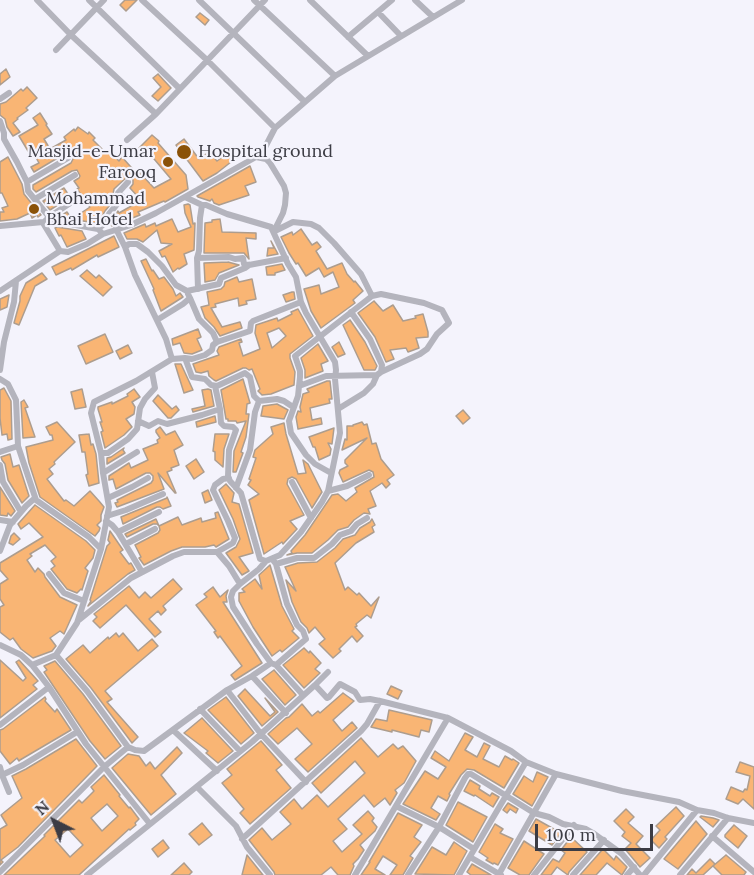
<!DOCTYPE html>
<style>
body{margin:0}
#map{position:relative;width:754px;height:875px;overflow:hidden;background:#f4f3fc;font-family:Lora,serif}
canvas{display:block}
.north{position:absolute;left:24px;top:791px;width:60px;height:60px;-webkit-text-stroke:4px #f4f3fc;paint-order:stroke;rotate:318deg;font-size:16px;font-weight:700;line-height:24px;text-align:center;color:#3c3c44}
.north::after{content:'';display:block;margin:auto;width:21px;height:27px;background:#3c3c44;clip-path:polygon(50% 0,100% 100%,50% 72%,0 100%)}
.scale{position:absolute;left:535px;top:824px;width:118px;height:27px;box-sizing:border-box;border:3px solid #3c3c44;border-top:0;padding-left:8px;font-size:18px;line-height:21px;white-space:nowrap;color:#3c3c44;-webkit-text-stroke:4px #f4f3fc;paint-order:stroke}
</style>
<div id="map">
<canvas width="754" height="875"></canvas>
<div class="north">N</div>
<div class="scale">100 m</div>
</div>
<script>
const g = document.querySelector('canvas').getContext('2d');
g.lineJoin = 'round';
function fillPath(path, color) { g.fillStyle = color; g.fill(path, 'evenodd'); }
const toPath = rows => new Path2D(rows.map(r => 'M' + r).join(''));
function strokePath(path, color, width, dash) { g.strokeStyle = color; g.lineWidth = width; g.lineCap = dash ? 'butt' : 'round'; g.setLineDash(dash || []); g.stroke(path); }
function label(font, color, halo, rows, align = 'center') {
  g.font = font + ' Lora,serif'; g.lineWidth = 4.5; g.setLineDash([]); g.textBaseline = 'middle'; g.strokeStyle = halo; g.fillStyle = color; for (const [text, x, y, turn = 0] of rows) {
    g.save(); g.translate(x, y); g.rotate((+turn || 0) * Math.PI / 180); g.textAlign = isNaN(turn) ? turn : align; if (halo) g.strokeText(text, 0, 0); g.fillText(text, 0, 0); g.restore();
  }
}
const building = toPath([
 [125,0,137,0,126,11,120,5,125,0],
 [200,13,209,20,205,25,196,17,200,13],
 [6,69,10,77,0,85,0,74,6,69],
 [158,74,171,88,158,101,152,96,161,87,153,78,158,74],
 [27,87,37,98,26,108,28,110,17,118,18,119,13,123,20,132,13,136,7,127,5,119,0,115,0,104,6,102,21,89,23,91,27,87],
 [40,113,47,124,46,125,52,134,44,139,50,149,66,140,64,137,74,129,75,131,78,127,88,134,89,132,95,138,93,140,106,153,108,150,119,161,122,157,138,175,140,173,154,188,171,179,149,153,145,158,136,151,152,135,159,141,158,143,186,175,188,189,165,202,164,201,138,212,140,215,112,226,110,223,118,211,119,213,133,205,132,203,139,198,130,188,133,184,133,180,131,178,127,177,114,189,113,194,116,198,105,211,100,220,95,223,59,217,67,212,71,218,75,217,90,207,77,189,79,188,74,181,79,178,80,176,77,170,72,171,36,192,33,189,33,185,71,163,73,159,71,154,66,153,34,172,31,167,39,163,31,149,28,151,19,136,38,125,33,118,40,113],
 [184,139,199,159,209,152,217,161,231,151,236,158,217,173,203,181,176,145,184,139],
 [8,157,22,184,24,194,41,215,38,217,37,215,32,218,30,213,17,219,0,221,0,212,4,212,2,208,8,206,2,193,0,193,0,162,8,157],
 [250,166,256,182,245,186,249,195,219,205,214,203,212,199,210,201,198,197,197,196,250,166],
 [64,188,70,197,50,210,43,201,64,188],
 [188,204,190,205,193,224,195,223,194,250,184,254,187,264,179,269,178,268,173,272,165,256,162,257,159,251,172,244,161,243,157,230,143,242,137,239,127,239,124,233,145,224,146,227,155,223,156,226,172,219,178,232,191,227,185,213,184,205,188,204],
 [220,219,222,232,256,233,256,239,246,238,249,259,244,253,204,253,205,223,212,222,212,220,220,219],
 [57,227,82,231,86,239,67,247,61,235,59,236,55,228,57,227],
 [301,229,312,245,317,242,321,247,316,251,327,269,342,263,347,274,354,282,355,281,363,291,353,300,355,303,321,328,311,311,304,289,319,285,321,294,339,287,333,272,324,277,319,268,306,276,298,263,296,264,289,253,281,237,292,232,293,235,301,229],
 [114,236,119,247,98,257,97,255,72,270,71,268,56,275,52,267,114,236],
 [271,241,278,254,267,256,268,248,274,248,271,241],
 [146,259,152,271,153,270,159,279,164,277,173,289,176,296,180,293,183,297,161,311,153,290,154,289,141,261,146,259],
 [228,262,239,265,219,273,215,280,205,282,204,263,228,262],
 [282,264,285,270,275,273,275,275,267,275,266,267,282,264],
 [87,270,96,278,99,275,112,287,103,296,80,276,87,270],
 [42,273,47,279,35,286,19,325,14,323,20,301,20,296,26,283,42,273],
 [237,277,239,282,252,279,256,299,246,301,247,304,239,306,238,298,215,304,216,307,211,308,222,327,240,322,242,328,220,336,214,327,205,318,201,307,209,305,207,292,221,289,224,286,225,282,237,277],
 [292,292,294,292,295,299,286,302,283,295,292,292],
 [9,295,7,307,0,310,0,299,9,295],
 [374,301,383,311,393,305,403,321,416,318,415,316,423,314,428,332,428,337,416,338,419,348,408,352,406,348,390,350,394,359,386,362,375,337,358,313,374,301],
 [298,309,313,336,290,354,290,358,295,372,294,385,271,394,262,395,258,391,260,389,252,369,249,370,246,368,243,368,216,381,214,380,209,376,208,371,201,373,196,372,193,364,219,355,217,351,219,347,241,339,242,342,239,343,243,356,260,349,255,333,256,325,277,318,278,321,292,314,291,312,298,309],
 [279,328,286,336,272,348,267,333,279,328],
 [350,320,365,342,377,366,375,370,364,370,343,325,350,320],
 [198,329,201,337,197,339,202,350,192,354,184,353,180,343,173,345,172,339,198,329],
 [105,334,113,352,86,364,78,346,105,334],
 [339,342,345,354,338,357,332,347,339,342],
 [318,344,328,361,321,364,323,371,305,378,305,370,301,358,318,344],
 [128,345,132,353,120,359,116,351,128,345],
 [175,364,181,364,193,390,184,393,175,364],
 [243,379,250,403,247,404,246,414,249,414,246,437,241,452,243,453,236,472,233,472,234,451,246,421,237,423,236,421,228,421,228,419,226,419,221,390,243,379],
 [327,381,330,381,332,399,329,399,330,403,310,408,312,420,321,418,322,424,298,429,296,417,298,411,301,412,300,407,303,394,309,392,307,389,327,381],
 [4,388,11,401,12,439,8,440,7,434,2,435,0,418,0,390,4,388],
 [82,389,86,407,75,409,71,392,82,389],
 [134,389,140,397,132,402,135,407,134,414,126,419,132,427,124,435,105,448,101,432,103,431,100,422,102,422,98,409,98,407,112,402,112,404,128,396,127,394,134,389],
 [208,389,211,390,214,406,193,412,192,409,205,406,202,390,208,389],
 [158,395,172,409,176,406,179,410,171,418,168,418,153,401,158,395],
 [24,400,28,407,25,408,35,437,23,438,21,402,24,400],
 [277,404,288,410,284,419,261,416,263,406,277,404],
 [463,410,470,418,463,424,456,416,463,410],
 [215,416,216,422,197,427,196,422,215,416],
 [57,422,75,442,54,462,55,464,49,469,53,474,47,479,64,501,66,500,74,506,90,491,99,501,104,507,101,515,101,521,97,525,100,528,99,531,95,536,40,497,29,463,26,447,53,440,52,435,50,435,46,427,57,422],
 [362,422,364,425,367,424,372,444,376,443,381,459,394,475,387,480,390,484,386,488,382,483,370,491,376,506,368,509,370,514,364,513,354,520,348,527,338,530,328,540,312,553,297,553,287,555,292,553,291,551,305,535,332,495,338,494,346,501,357,492,355,488,374,477,373,472,369,470,343,482,339,473,340,470,348,466,345,463,345,460,367,438,342,450,345,439,347,440,347,426,353,426,353,425,362,422],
 [284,423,286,434,298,474,306,473,303,460,308,464,322,492,312,508,296,479,292,477,288,479,287,484,304,515,290,521,297,529,283,544,282,542,264,554,249,500,259,494,248,485,251,480,249,479,256,458,253,457,255,450,273,434,271,427,284,423],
 [160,427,166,435,175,431,183,445,174,450,179,465,171,468,172,470,167,472,176,493,175,493,158,473,164,489,117,507,115,503,118,502,117,500,151,483,153,480,153,476,150,473,146,473,116,489,113,479,109,480,109,476,129,463,131,468,148,460,143,449,158,443,157,440,160,438,156,432,156,430,160,427],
 [334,428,332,444,328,443,331,449,330,455,319,460,315,447,313,447,309,437,334,428],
 [89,434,91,445,93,444,96,454,99,483,89,486,86,475,88,474,85,452,82,452,79,435,89,434],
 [215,434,229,434,224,449,223,467,215,460,215,452,213,451,215,434],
 [124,448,123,450,125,453,107,464,107,458,111,457,124,448],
 [10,454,13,467,19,465,29,496,22,503,8,480,5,464,2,460,1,457,10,454],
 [196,459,204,472,194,479,186,466,196,459],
 [226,484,234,493,232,502,239,504,253,553,239,557,249,571,242,575,226,553,236,547,240,539,233,519,219,490,226,484],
 [0,487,15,511,11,516,8,513,7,516,0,515,0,487],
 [208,490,212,500,205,503,202,493,208,490],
 [167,498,167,497,171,506,163,509,160,507,157,507,123,524,121,517,167,498],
 [35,505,86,541,95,550,93,558,85,568,88,571,82,590,81,589,77,593,67,589,51,569,55,566,51,561,56,557,45,545,30,554,32,556,27,560,35,572,38,568,44,574,45,577,60,597,77,605,64,634,60,631,50,638,56,646,52,651,33,658,21,649,13,638,10,640,0,632,0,607,4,605,0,599,0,584,8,579,0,570,0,563,43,537,29,523,21,529,18,524,35,505],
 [218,512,229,539,216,547,214,545,205,547,182,547,171,551,144,565,139,558,141,557,135,545,158,533,160,530,159,526,157,524,153,524,127,537,125,534,156,519,159,526,178,517,182,525,201,518,202,522,216,518,215,513,218,512],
 [372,519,375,525,372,527,374,532,356,543,335,563,345,590,348,587,357,595,359,593,371,606,379,597,371,618,367,615,356,624,357,626,355,627,363,636,357,642,352,636,339,649,341,651,333,658,319,644,325,639,315,627,309,633,307,628,301,622,292,602,286,580,296,591,285,567,298,563,317,562,335,548,343,539,355,535,360,528,370,522,372,519],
 [110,531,123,550,120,552,129,564,131,563,135,570,128,574,88,606,91,601,90,600,107,546,110,543,108,540,110,531],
 [14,533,20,539,13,545,9,543,11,536,14,533],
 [270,565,282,606,294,629,292,631,299,638,282,652,280,650,272,656,253,627,239,601,239,593,245,592,242,589,255,579,262,589,259,575,270,565],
 [173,579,182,589,163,606,166,610,161,615,158,611,149,619,161,632,155,637,126,605,100,628,93,621,97,617,94,614,129,586,139,598,145,592,151,598,173,579],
 [213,587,220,597,228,590,226,596,227,602,223,602,262,663,235,680,231,675,242,666,220,636,218,638,214,632,216,631,196,605,207,597,204,594,213,587],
 [116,633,119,637,123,633,138,651,152,639,158,646,105,691,112,699,107,702,138,737,132,743,91,688,66,659,83,645,90,653,108,637,109,639,116,633],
 [304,648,309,653,310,651,321,663,315,669,320,673,304,688,283,665,304,648],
 [0,660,23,681,26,678,16,662,19,660,38,681,33,685,37,689,0,718,0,660],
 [55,661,83,694,121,746,105,759,90,741,44,672,47,670,44,666,55,661],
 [274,670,296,695,285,705,262,679,274,670],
 [391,686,402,691,398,699,387,694,391,686],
 [245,689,270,716,275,712,265,698,278,712,262,726,238,696,245,689],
 [343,693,354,701,333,720,342,731,352,722,357,728,308,772,295,759,312,744,297,728,278,744,268,734,286,718,289,717,302,704,312,716,318,711,320,713,343,693],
 [45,697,46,699,45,701,55,712,57,709,71,730,20,760,19,761,17,758,10,764,0,751,0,730,3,729,45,697],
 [226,697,254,733,241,744,208,710,226,697],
 [389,710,432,720,429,732,421,730,419,737,392,730,392,732,371,727,376,719,387,721,389,710],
 [202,718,233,751,218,763,206,753,208,751,184,733,202,718],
 [465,733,473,737,465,750,477,757,484,743,490,746,483,759,499,767,505,756,512,760,513,759,519,763,504,788,474,770,467,769,461,775,449,794,450,795,447,801,438,796,431,808,440,814,436,820,403,804,425,771,438,779,446,767,431,758,435,751,449,761,465,733],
 [361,738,378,757,393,744,398,749,403,746,416,761,404,783,395,790,397,793,390,805,385,798,374,807,364,795,338,819,347,829,333,841,342,852,362,834,353,825,368,811,374,818,372,821,377,827,375,831,360,845,364,850,358,859,353,864,354,866,350,875,338,875,331,867,321,875,275,875,274,872,249,840,262,828,272,840,291,824,280,812,294,799,302,809,317,795,328,807,365,773,355,761,321,793,312,783,361,738],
 [76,739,97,766,18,847,1,860,3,862,0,865,0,829,7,825,1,815,22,798,12,776,26,769,76,739],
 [261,741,282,765,276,770,291,788,250,824,240,813,244,809,222,783,232,775,227,769,261,741],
 [177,747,182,753,161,775,176,794,151,815,112,768,128,754,139,756,146,766,150,762,155,769,177,747],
 [740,762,754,767,754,809,743,799,738,804,726,799,731,787,743,792,745,789,747,790,750,776,736,772,740,762],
 [537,772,548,777,532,806,513,794,524,776,533,782,537,772],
 [104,775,120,795,119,796,129,808,130,807,139,819,135,823,136,825,130,830,129,829,79,875,4,875,45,836,44,835,79,800,82,803,94,791,91,787,104,775],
 [107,804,118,816,102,831,91,818,107,804],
 [68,829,83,845,70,857,55,840,68,829],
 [470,780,480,786,479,789,490,796,492,793,499,797,493,807,475,795,474,796,464,791,470,780],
 [458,802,487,817,473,842,446,825,458,802],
 [508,803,518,809,516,813,510,809,507,813,503,810,508,803],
 [676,807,684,816,665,837,667,839,659,848,651,840,660,830,656,826,676,807],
 [626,809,634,817,628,823,643,836,636,844,650,858,640,867,625,849,631,843,622,836,625,832,614,821,626,809],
 [398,813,422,825,414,837,421,842,410,856,413,858,403,875,390,875,397,865,383,856,375,869,385,875,361,875,370,862,369,862,398,813],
 [701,816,713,818,719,820,713,827,700,817,701,816],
 [536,819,561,833,552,845,529,831,536,819],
 [696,821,707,834,678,869,664,859,696,821],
 [202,823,212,835,199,845,189,834,202,823],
 [495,824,503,829,500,833,513,839,498,865,494,863,493,864,486,860,488,858,479,852,495,824],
 [734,825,747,836,738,848,725,837,725,835,734,825],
 [571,837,587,852,569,872,568,875,557,867,551,875,541,875,553,859,559,862,565,853,561,850,571,837],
 [163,840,169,848,158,857,152,849,163,840],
 [524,841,544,854,529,875,520,875,508,868,524,841],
 [454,842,467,851,454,875,415,874,432,847,446,855,454,842],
 [603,849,614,860,616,856,627,867,622,875,607,863,596,875,580,875,603,849],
 [247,855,263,875,242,875,247,855],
 [726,855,746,872,744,875,722,875,713,866,726,855],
 [710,859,715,864,703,875,687,875,692,869,696,873,710,859],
 [184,863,192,872,189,875,171,875,184,863],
 [472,864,491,875,471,875,467,872,472,864]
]);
fillPath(building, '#f9b574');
strokePath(building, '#ad9d8e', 1.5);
strokePath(toPath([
 [37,0,71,35,156,114],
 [89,0,180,89],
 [142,0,208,61,275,128],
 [199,0,305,102],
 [254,0,335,76],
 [310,0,368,56],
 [415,0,433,17],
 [378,12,401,36],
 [348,37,392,0],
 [56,50,104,0],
 [0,99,9,93],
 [0,121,4,133,4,139,17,162,27,182,28,191,49,217,43,223],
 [127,140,156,114,265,0],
 [260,157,275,128,335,76,462,0],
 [27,182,68,158],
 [35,199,75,175],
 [49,217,78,198],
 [43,223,60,251],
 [0,226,54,221,98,229,103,234],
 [98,229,104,224,109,214,123,197,118,193,128,182],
 [116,229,125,247,135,275,166,339,172,359],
 [275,231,293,222,311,224,319,228,334,243,361,274,372,296],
 [125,247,129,244,137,244,148,252,162,266,176,285,187,291,219,284,221,278,245,268,249,265],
 [197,258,229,257,235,259,243,258,244,264,249,265,286,258],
 [198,289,197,258,199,251,200,218,202,205],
 [0,291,60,251,68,252,87,244,103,234,131,225,156,213,256,157,266,159,270,163,284,186,286,193,285,205,283,213,274,231],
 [190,298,199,319,213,333,217,342],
 [157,320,183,304,190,298,188,294],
 [185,358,192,377,205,379,211,385,217,386,245,373,250,377,254,396,259,401,277,399,284,401,293,407],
 [0,370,4,342,14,302,16,281],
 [0,379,8,384,16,400,18,446,36,500,89,537,101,549],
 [215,386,220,409,221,423,224,426,233,427,236,430,229,450,228,476,230,481,241,493,260,559,266,561],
 [299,386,326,376,377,375,381,372,382,365,370,339,351,312],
 [338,409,364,393,373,384,377,375],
 [138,421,149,426,158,421,167,424,202,415,220,409],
 [0,452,18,446],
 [101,453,108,453,128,439,137,429,140,408,145,399,155,388,152,372],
 [0,465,3,482,21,512],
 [103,473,137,452],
 [331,473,315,464,306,455,291,433,289,421,298,396,300,377,300,371,295,356,372,296,381,294,424,303,442,310,449,323,437,334,427,349,420,354,381,372],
 [292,482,311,518],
 [236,488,250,450,255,412,259,401],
 [328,491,347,486,369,475],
 [108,498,132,487,148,478],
 [107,516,126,510,163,494],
 [0,520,13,522],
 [106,521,112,525,118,532,142,572],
 [118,532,159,512],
 [126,544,155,529],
 [0,551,10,525,26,506,35,498],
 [217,552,233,543,235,538,228,521,213,490,215,485,223,479,229,478],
 [276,564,297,558,314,558,332,544,340,535,351,531,357,524,367,518],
 [49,574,64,593,84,601],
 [79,620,131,578,173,556,184,552,217,552,229,566,240,584],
 [0,645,21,655,32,665,49,687,86,744,150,824],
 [56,655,87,691,128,747,135,750,144,751,227,690,252,676,271,663,276,665,306,639,303,631,297,625,287,604,276,564,272,559],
 [271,663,257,644,233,607,231,597,233,591,240,584,259,569,266,561,280,555,301,532,322,502,328,491,340,433,335,379,336,370,335,362,306,313,301,302],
 [32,665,56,655,77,623,101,549,109,507,103,473,101,453,91,413,94,402,136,381,172,359,185,358,192,359,205,355,212,350,213,345,217,342,250,331,251,323,253,321,301,302,296,277,288,264,271,227,227,214,206,205,202,205,185,197],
 [276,665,303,695],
 [252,676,286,713],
 [315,685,327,698,329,697,340,684,355,692,360,700,370,699,380,701,448,718,511,751,526,762,556,774,622,791,679,802,697,810,714,813,728,818,754,823],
 [227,690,261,734,306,782],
 [200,709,240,751],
 [0,725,49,687],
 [173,730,217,771],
 [0,767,2,775,23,765,77,732],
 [2,775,9,792],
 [197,787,236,826,247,847,270,875],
 [396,806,439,827,474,849],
 [712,836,754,872],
 [242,839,361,731,367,724,380,701],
 [470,857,501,875],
 [0,872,104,767,128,747],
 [499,874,556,774],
 [87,875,252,742,315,685,328,672],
 [355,875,448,718],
 [408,875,439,827,465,778,468,774,471,774,534,813,549,817,563,824,586,829,593,833,622,854,640,875],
 [459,875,526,762],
 [534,875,574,825],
 [573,875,604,840],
 [627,875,634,867],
 [644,875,697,810],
 [680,875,728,818]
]), '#b4b4bd', 6);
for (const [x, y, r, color] of [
 [184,152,8,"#8b5208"],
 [168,162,6,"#8b5208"],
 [34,209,6,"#8b5208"]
]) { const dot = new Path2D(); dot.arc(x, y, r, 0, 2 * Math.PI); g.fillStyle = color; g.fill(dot); strokePath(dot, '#f4f3fc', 2); }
label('18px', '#3c3c44', '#f4f3fc', [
 ["Masjid-e-Umar",156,152,"right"],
 ["Farooq",156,173,"right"],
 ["Hospital ground",198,152],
 ["Mohammad",46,199],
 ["Bhai Hotel",46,220]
], 'left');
</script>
